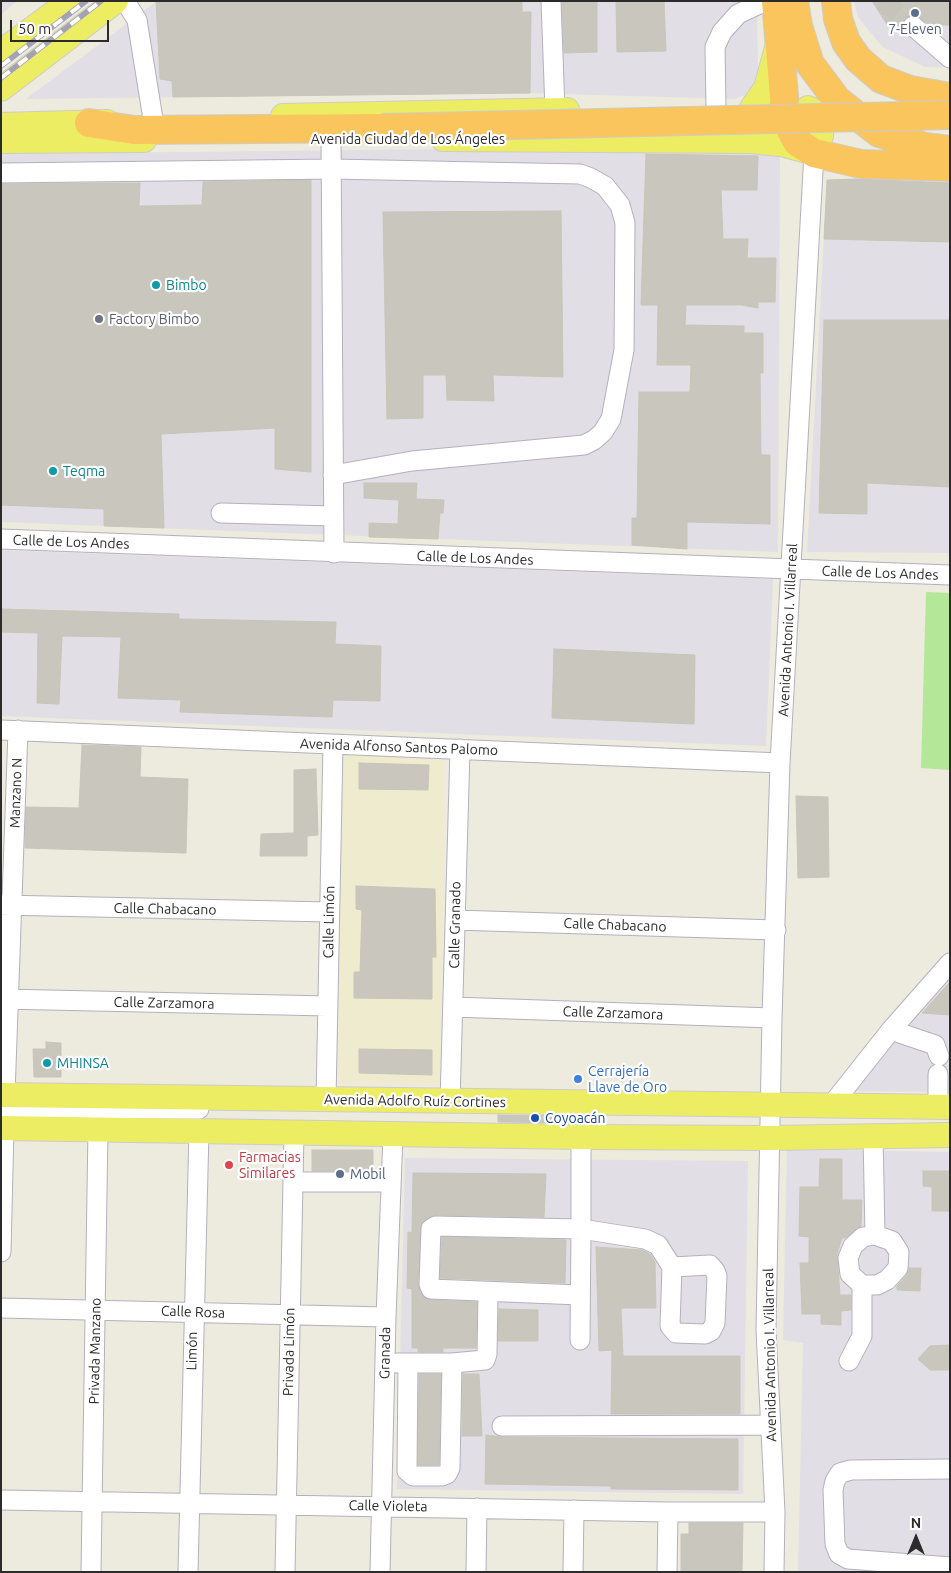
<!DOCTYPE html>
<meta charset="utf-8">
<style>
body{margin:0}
#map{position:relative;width:951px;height:1573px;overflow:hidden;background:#edeade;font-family:Ubuntu,sans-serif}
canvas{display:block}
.frame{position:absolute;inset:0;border:2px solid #2b2b2b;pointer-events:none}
.north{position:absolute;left:891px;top:1513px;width:50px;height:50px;-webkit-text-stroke:4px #fff;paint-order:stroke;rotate:0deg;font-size:14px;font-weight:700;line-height:20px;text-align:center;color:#2b2b2b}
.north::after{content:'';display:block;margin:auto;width:18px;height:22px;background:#2b2b2b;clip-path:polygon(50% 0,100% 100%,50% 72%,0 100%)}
.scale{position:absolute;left:10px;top:20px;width:99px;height:22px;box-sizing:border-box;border:2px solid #2b2b2b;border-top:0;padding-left:6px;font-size:15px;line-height:18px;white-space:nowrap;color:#2b2b2b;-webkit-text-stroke:4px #fff;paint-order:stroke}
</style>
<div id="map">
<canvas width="951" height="1573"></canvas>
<div class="frame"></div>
<div class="north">N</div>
<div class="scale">50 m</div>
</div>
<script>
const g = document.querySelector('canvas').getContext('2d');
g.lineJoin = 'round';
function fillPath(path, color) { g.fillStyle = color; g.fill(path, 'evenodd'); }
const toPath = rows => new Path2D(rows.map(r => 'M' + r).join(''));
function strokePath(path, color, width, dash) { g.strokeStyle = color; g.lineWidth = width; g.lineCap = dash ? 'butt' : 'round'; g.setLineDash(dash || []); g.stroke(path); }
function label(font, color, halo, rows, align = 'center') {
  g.font = font + ' Ubuntu,sans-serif'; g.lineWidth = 4.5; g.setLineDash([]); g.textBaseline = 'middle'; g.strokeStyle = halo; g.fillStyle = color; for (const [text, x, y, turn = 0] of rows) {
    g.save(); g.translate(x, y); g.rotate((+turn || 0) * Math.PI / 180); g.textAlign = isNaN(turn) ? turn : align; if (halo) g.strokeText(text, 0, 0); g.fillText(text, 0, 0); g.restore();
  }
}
fillPath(toPath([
 [1,1,17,1,1,15],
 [157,1,757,1,758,79,745,95,734,99,530,93,26,99],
 [854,1,950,1,950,67,925,67,883,47,858,17],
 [643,147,780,151,778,552,1,522,1,154],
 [950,175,950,553,807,552,827,180],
 [1,550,773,579,766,746,1,716],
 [950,974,950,1092,851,1091],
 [787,1149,950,1152,950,1572,798,1572,803,1343,783,1340],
 [405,1158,748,1161,743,1494,397,1489]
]), '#e2dee5');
fillPath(toPath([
 [342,753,444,755,441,1085,338,1082]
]), '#eeebce');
fillPath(toPath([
 [926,592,950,593,950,770,921,768]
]), '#b4e898');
const building = toPath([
 [156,1,522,1,522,12,531,12,530,93,173,97,172,81,160,79,156,1],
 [562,1,597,1,597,52,564,53,562,1],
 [616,1,664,1,666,51,617,52,616,1],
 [872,1,950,1,950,25,930,25,915,15,905,18,902,26,888,26,872,1],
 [646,154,758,156,757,190,721,190,723,239,748,239,747,258,776,258,775,302,758,302,758,308,741,305,686,305,685,325,744,326,744,333,763,333,763,373,760,373,761,455,770,455,770,524,687,522,687,549,632,545,632,518,637,518,639,392,690,392,691,365,657,365,658,305,641,305,646,154],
 [856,179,950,183,950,242,824,239,827,180,856,179],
 [311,180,311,472,275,469,275,428,161,434,164,528,104,526,104,509,1,505,1,184,140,183,139,206,202,205,203,182,311,180],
 [561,211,563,377,493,375,494,401,447,400,446,375,423,375,423,418,387,419,383,212,561,211],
 [824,320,950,320,950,487,867,483,867,514,819,513,824,320],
 [364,483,417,483,416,499,444,500,443,513,440,513,438,539,369,537,369,523,398,524,399,500,364,498,364,483],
 [1,609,179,614,179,619,336,622,335,644,381,646,380,701,333,700,332,717,180,712,181,700,118,698,121,637,62,636,59,704,37,703,38,633,1,632,1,609],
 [554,649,695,655,694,724,552,718,554,649],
 [82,745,141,747,140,777,188,779,186,853,25,848,26,807,79,808,82,745],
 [359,763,429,765,428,790,359,789,359,763],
 [316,769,318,835,307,836,307,856,260,856,261,834,294,833,294,770,316,769],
 [796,796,828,797,829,877,798,878,796,796],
 [356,886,435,889,436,957,432,957,432,999,354,998,354,972,360,972,362,910,356,909,356,886],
 [950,982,950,1015,922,1013,950,982],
 [46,1042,61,1043,61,1077,34,1077,33,1049,46,1049,46,1042],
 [359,1049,432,1050,432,1075,359,1073,359,1049],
 [498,1115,572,1116,572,1123,498,1122,498,1115],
 [312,1150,373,1150,373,1171,312,1171,312,1150],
 [820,1159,842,1159,842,1200,862,1200,861,1226,845,1238,842,1238,837,1254,840,1295,851,1295,851,1310,841,1311,841,1325,821,1324,821,1314,802,1314,800,1263,809,1263,809,1237,799,1236,800,1187,819,1187,820,1159],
 [923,1171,950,1171,950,1211,932,1211,932,1187,923,1186,923,1171],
 [413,1173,546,1174,544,1217,436,1215,421,1224,418,1284,421,1293,431,1300,477,1302,476,1348,443,1348,443,1352,418,1352,418,1348,412,1348,412,1289,407,1288,408,1232,412,1233,413,1173],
 [442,1237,566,1240,565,1283,440,1278,442,1237],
 [596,1247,642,1250,650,1254,655,1262,656,1308,621,1308,623,1356,740,1356,740,1414,611,1414,612,1350,599,1351,596,1247],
 [909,1268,921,1268,920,1291,897,1290,897,1286,906,1276,909,1268],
 [499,1309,538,1310,538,1341,498,1341,499,1309],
 [950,1345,950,1370,930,1370,918,1359,930,1346,950,1345],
 [419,1374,441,1374,439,1465,418,1465,419,1374],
 [463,1374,479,1374,482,1436,462,1436,463,1374],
 [486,1435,502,1437,738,1439,738,1490,611,1489,611,1486,485,1484,486,1435],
 [689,1523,743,1523,742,1572,681,1572,681,1534,689,1534,689,1523]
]);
fillPath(building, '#c8c6bd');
strokePath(building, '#c8c6b8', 1);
strokePath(toPath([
 [883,1,913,26]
]), '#c6c4ba', 19, [19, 9]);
const minor = toPath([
 [125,1,137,20,153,119],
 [551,1,555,110],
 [913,26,950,58],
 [716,109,715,47,722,32,738,14,766,1],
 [331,139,334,553],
 [1,173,332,169,580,174,591,178,605,186,620,205,625,223,624,350,611,419,603,432,594,440,584,445,412,461,333,475],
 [221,513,333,516],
 [1,539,950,575],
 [1,730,780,763],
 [1,905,329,912],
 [455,920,776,930],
 [1,999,328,1006],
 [453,1007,772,1018],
 [891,1030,935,1045,939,1056],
 [938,1074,938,1107],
 [5,1095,18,730],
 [326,1100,333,745],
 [450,1102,460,749],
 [830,1107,891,1030,950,963],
 [1,1108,199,1109],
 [581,1137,581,1229,645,1239,658,1245,672,1267,670,1326,676,1333,705,1334,711,1331,715,1323,717,1276,715,1271,710,1265,672,1267],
 [293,1182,390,1182],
 [1,1252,4,1128],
 [862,1285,877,1285,887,1280,898,1268,899,1252,892,1241,875,1235],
 [580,1295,431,1289,429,1284,431,1229,436,1226,581,1229,580,1340],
 [1,1308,386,1317],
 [849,1361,862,1336,862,1285,850,1274,848,1258,853,1246,863,1237,875,1235,873,1135],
 [397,1363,452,1363,485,1360,487,1354,488,1293],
 [408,1363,407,1471,413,1476,442,1476,447,1474,450,1468,452,1363],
 [502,1426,771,1425],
 [950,1469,851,1470,840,1473,835,1481,833,1490,835,1544,839,1554,848,1559,950,1567],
 [1,1500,668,1512,775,1512],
 [91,1572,98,1129],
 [188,1572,199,1131],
 [285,1572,294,1133],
 [380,1572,386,1317,393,1135],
 [476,1572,477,1508],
 [573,1572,574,1510],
 [667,1572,668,1512],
 [774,1572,775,1512,766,1330,772,1018,780,763,814,153]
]);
const major = toPath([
 [1,52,70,1],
 [1,89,116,1],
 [752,108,766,88,777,48],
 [283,116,567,110],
 [1,125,107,122],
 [443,139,749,141,781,144,814,153,821,136,822,122,819,114,808,108],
 [1,141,144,140],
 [1,1095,950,1107],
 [1,1128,581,1137,770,1138,950,1135]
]);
const highway = toPath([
 [776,1,785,108,789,127,797,142,814,153,861,164,950,167],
 [794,1,798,26,810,64,837,100,879,133,925,147,950,150],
 [836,1,838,19,846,42,858,59,881,79,910,90,950,97],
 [89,123,134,130,382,128]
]);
strokePath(minor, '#b2b1be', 21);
strokePath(major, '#ccc', 26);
strokePath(highway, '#ccc', 30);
strokePath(minor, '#fff', 19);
strokePath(major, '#eded63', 24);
strokePath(highway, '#f9c55c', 28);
const rail = toPath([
 [1,66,86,1],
 [1,78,101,1]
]);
strokePath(rail, '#a3a1b5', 5.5);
strokePath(rail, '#fff', 4, [11]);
const highwayBridge = toPath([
 [382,128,950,115]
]);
strokePath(highwayBridge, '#ccc', 30, []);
strokePath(highwayBridge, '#f9c55c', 28);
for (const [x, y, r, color] of [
 [915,13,5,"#5c6f8a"],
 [156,285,5,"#0f9aa8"],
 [99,319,5,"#6b7280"],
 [53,471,5,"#0f9aa8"],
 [47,1063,5,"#0f9aa8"],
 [578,1079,5,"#3f7fe0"],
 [535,1118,5,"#1a4fb4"],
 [229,1165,5,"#e0444e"],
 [340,1174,5,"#5c6f8a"]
]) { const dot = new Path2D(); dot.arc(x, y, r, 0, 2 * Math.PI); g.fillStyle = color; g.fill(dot); strokePath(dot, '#fff', 2); }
label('14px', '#4e5e75', '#fff', [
 ["7-Eleven",915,29],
 ["Mobil",350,1174,"left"]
]);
label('14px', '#2b2b2b', '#fff', [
 ["Avenida Ciudad de Los Ángeles",408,139],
 ["Calle de Los Andes",71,542,2],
 ["Calle de Los Andes",475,558,2],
 ["Calle de Los Andes",880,573,2],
 ["Avenida Antonio I. Villarreal",788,630,-87],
 ["Avenida Alfonso Santos Palomo",399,747,2],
 ["Manzano N",16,793,-88],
 ["Calle Chabacano",165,909,1],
 ["Calle Limón",329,922,-89],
 ["Calle Granado",455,925,-89],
 ["Calle Chabacano",615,925,2],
 ["Calle Zarzamora",164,1003,1],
 ["Calle Zarzamora",613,1013,2],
 ["Avenida Adolfo Ruíz Cortines",415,1101,1],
 ["Calle Rosa",193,1312,2],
 ["Privada Manzano",95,1351,-89],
 ["Limón",192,1351,-89],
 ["Privada Limón",289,1352,-89],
 ["Granada",385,1353,-89],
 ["Avenida Antonio I. Villarreal",770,1355,-91],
 ["Calle Violeta",388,1506,1]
]);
label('14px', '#0d838f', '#fff', [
 ["Bimbo",166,285],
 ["Teqma",63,471],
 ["MHINSA",57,1063]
], 'left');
label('14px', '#5b616d', '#fff', [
 ["Factory Bimbo",109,319]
], 'left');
label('14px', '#366cbe', '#fff', [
 ["Cerrajería",588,1071],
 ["Llave de Oro",588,1087]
], 'left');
label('14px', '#164399', '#fff', [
 ["Coyoacán",545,1118]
], 'left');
label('14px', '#be3a42', '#fff', [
 ["Farmacias",239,1157],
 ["Similares",239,1173]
], 'left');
</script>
